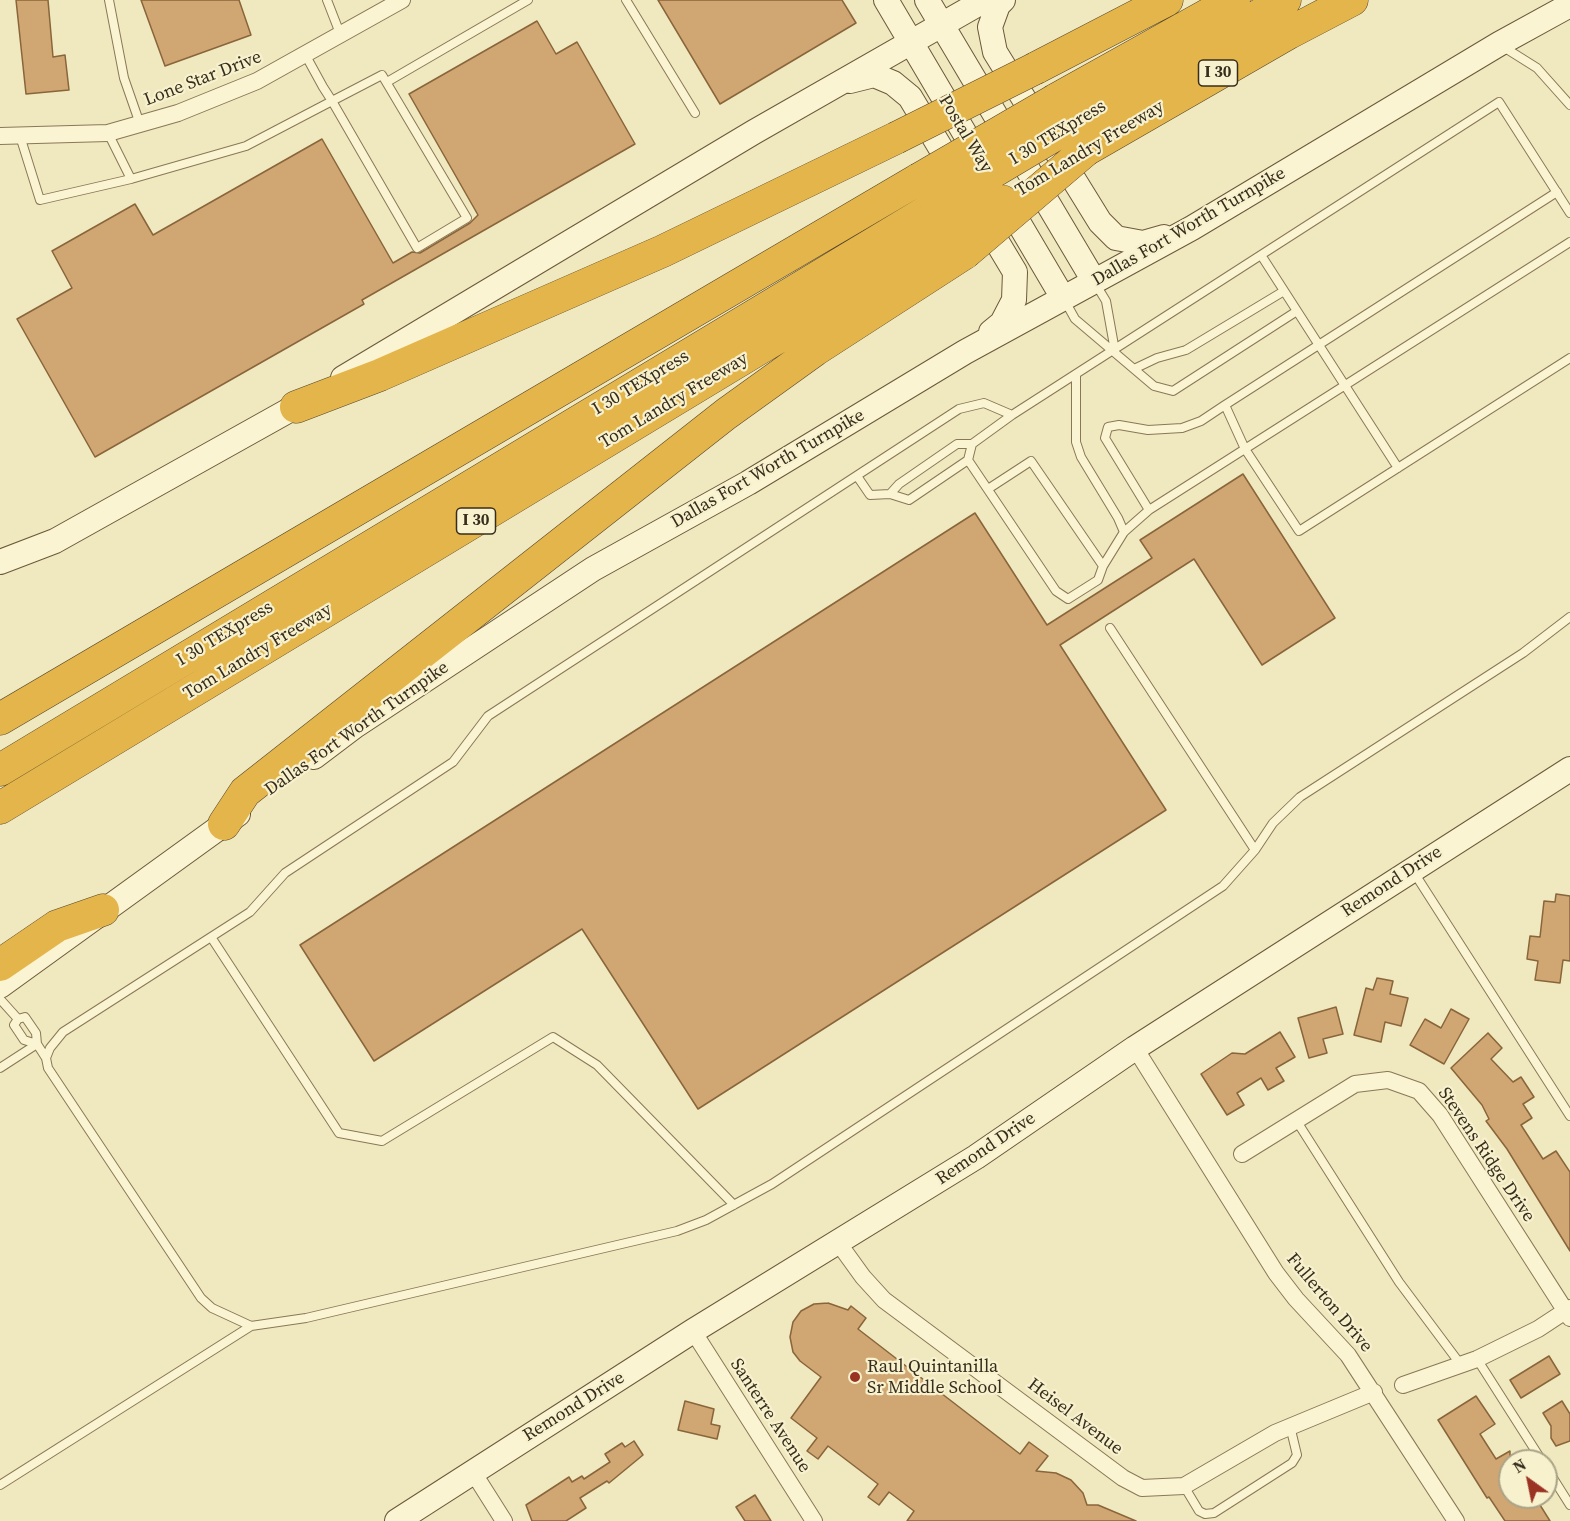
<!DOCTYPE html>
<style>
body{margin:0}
#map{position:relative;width:1570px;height:1521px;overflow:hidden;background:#f0e8be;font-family:"Source Serif 4",serif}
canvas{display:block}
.north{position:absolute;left:1498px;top:1449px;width:60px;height:60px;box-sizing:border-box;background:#f7f1ce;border:2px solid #aba387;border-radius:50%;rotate:327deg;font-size:16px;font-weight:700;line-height:24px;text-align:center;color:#382d1c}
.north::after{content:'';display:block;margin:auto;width:21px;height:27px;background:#9b3323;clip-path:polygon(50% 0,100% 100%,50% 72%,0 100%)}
</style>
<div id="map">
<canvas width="1570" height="1521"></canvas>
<div class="north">N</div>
</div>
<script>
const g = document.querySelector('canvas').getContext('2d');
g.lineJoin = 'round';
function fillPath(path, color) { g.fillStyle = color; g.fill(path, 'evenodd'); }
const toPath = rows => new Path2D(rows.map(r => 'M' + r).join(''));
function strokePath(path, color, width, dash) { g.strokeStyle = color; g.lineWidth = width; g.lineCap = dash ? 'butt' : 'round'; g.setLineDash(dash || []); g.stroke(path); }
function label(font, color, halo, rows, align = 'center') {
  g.font = font + ' "Source Serif 4",serif'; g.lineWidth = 4.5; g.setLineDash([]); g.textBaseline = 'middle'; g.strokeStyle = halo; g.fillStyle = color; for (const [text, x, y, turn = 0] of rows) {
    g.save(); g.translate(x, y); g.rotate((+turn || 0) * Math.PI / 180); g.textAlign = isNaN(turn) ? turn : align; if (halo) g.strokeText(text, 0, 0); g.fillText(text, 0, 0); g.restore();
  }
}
const building = toPath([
 [16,0,48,0,53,57,65,55,69,90,26,94,16,0],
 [141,0,239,0,251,35,165,66,141,0],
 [658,0,842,0,856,23,720,104,658,0],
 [537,21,556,54,577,42,635,144,362,300,364,304,95,457,17,319,72,288,52,251,135,204,153,235,322,139,393,263,412,252,420,253,470,223,478,215,409,94,537,21],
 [1243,474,1335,618,1262,665,1194,559,1060,645,1166,810,698,1109,582,929,374,1061,300,945,975,513,1047,625,1152,558,1140,540,1243,474],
 [1556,894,1570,896,1570,961,1563,960,1560,983,1535,980,1538,961,1527,959,1530,936,1540,937,1544,901,1555,902,1556,894],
 [1377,978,1393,981,1390,994,1408,998,1401,1026,1385,1022,1381,1042,1354,1035,1366,988,1373,990,1377,978],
 [1336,1007,1343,1034,1323,1039,1327,1053,1309,1058,1298,1018,1336,1007],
 [1451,1009,1469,1019,1444,1064,1410,1045,1425,1019,1441,1028,1451,1009],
 [1280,1032,1295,1057,1276,1068,1284,1081,1268,1090,1261,1078,1237,1093,1244,1105,1227,1115,1201,1074,1232,1053,1245,1054,1280,1032],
 [1488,1033,1502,1048,1491,1059,1513,1082,1521,1077,1534,1097,1523,1104,1532,1118,1521,1125,1543,1159,1556,1151,1570,1172,1570,1251,1507,1149,1486,1121,1489,1119,1482,1105,1451,1068,1488,1033],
 [828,1303,848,1310,851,1306,866,1318,858,1329,1020,1454,1029,1442,1048,1456,1036,1471,1056,1473,1071,1480,1083,1493,1087,1505,1098,1505,1136,1521,907,1521,914,1511,889,1492,879,1505,868,1497,878,1484,828,1446,818,1459,807,1451,817,1438,791,1418,821,1377,800,1361,793,1352,790,1337,793,1322,801,1311,814,1304,828,1303],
 [1549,1356,1560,1374,1521,1398,1510,1380,1549,1356],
 [1476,1396,1495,1424,1480,1434,1496,1459,1510,1451,1510,1497,1535,1497,1550,1521,1505,1521,1489,1497,1487,1498,1438,1420,1476,1396],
 [685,1401,714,1409,711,1424,720,1426,717,1439,678,1430,685,1401],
 [1562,1401,1570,1414,1570,1441,1556,1446,1551,1438,1551,1426,1543,1413,1562,1401],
 [634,1441,643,1455,609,1483,607,1481,580,1498,586,1508,566,1521,532,1521,526,1505,569,1477,572,1482,582,1476,584,1479,610,1462,605,1454,622,1443,625,1447,634,1441],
 [755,1495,771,1521,745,1521,736,1507,755,1495]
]);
fillPath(building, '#d0a672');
strokePath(building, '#89653b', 1.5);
const lane = toPath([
 [109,0,124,78,140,124],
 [327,0,341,36],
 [626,0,695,113],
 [1502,46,1537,68,1570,105],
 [387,82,528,0],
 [108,133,131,179,246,146,332,101,382,75,467,218,417,248,332,101,323,87,306,56],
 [20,136,40,200,131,179],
 [1557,192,1225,405,1245,449,1299,531,1570,358],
 [1570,213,1499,102,1012,415,984,403,959,409,488,716,453,762,285,873,250,912,63,1032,50,1048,46,1058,48,1068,201,1298,212,1308,251,1326,306,1318,677,1231,706,1220,772,1184,1223,886,1255,850,1273,823,1300,797,1523,653,1570,617],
 [1261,255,1398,468],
 [1095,283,1106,301,1115,351],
 [1065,301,1075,319,1154,386,1173,391,1297,311],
 [1136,368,1157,358,1186,350,1284,291],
 [1076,375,1076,442,1081,457,1118,518,1124,532],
 [1225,405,1201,421,1182,428,1148,430,1119,425,1108,427,1105,438,1149,510,1570,242],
 [972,444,968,460,909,500,890,494,899,484,957,444,972,444,1012,415],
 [968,460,1056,591,1068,599,1098,580,1103,566,1124,532,1149,510],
 [857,476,870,495,890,494],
 [988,489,1031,461,1103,566],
 [1110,628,1255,850],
 [1413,871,1570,1116],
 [211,937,339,1133,382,1141,553,1037,597,1065,734,1205],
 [0,999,18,1019],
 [18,1019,25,1017,36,1033,37,1044,46,1058],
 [18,1019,14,1025,24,1040,37,1044],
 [0,1068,37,1044],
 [1296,1120,1399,1282,1461,1365],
 [1477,1359,1542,1461],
 [1546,1467,1570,1505],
 [0,1485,251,1326],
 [1184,1486,1199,1511,1205,1514,1214,1513,1292,1463,1297,1455,1290,1426]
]);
const street = toPath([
 [0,136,108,133,178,113,257,81,402,0],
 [1135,1048,1276,1273,1296,1299,1348,1355,1456,1521],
 [1242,1154,1355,1084,1388,1080,1419,1091,1440,1115,1570,1318],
 [837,1241,863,1277,884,1300,1123,1478,1142,1488,1184,1486,1275,1433,1374,1392],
 [693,1331,814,1521],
 [1403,1385,1477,1359,1538,1329,1570,1308],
 [473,1472,504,1521]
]);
const secondary = toPath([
 [886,0,981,161],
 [927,0,1094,281],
 [1003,0,998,5,990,27,995,52,1100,222,1116,238,1143,243,1164,237],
 [850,81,874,75,893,83,910,97,958,177],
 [1004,198,1063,298],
 [982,217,1015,272,1014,300,1002,323,991,332],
 [343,378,754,132,985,0],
 [0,562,55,541,311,398],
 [314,757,355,726,593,569,748,483,965,352,1192,228,1499,44,1570,5],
 [0,986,238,814],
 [397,1521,693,1331,976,1157,1135,1048,1570,769]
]);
const highway = toPath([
 [1036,68,1167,0],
 [1055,100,1234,0],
 [1070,126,1285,0],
 [1086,150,1289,33,1352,0],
 [296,407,380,375,663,251,896,138],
 [0,719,919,179],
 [0,770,936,206],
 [0,808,952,232],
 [224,824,245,792,726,414,815,350,965,253],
 [0,965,57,926,103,910]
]);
strokePath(lane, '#897856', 10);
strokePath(street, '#897856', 18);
strokePath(secondary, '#6b593a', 26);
strokePath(highway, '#56452b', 33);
strokePath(lane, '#faf4d2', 8);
strokePath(street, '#faf4d2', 16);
strokePath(secondary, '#faf4d2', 24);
strokePath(highway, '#e4b54a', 32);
const highwayBridge = toPath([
 [896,138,1036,68],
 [919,179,1055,100],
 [936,206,1070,126],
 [952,232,1002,201],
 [965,253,1086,150]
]);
strokePath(highwayBridge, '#56452b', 33, []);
strokePath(highwayBridge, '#e4b54a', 32);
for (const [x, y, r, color] of [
 [855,1377,6,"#9b3323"]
]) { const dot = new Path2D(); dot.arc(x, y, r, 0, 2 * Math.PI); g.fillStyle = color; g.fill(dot); strokePath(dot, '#f7f1ce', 2); }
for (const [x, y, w] of [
 [1218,73,39],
 [476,521,39]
]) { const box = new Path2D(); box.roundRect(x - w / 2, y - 13, w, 26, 4.5); g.fillStyle = '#f7f1ce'; g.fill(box); strokePath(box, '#382d1c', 1.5); }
label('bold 16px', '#382d1c', null, [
 ["I 30",1218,73],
 ["I 30",476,521]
]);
label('18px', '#382d1c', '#f7f1ce', [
 ["Lone Star Drive",203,79,-21],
 ["I 30 TEXpress",1058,133,-31],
 ["Postal Way",965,134,59],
 ["Tom Landry Freeway",1090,149,-31],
 ["Dallas Fort Worth Turnpike",1189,227,-30],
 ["I 30 TEXpress",641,383,-31],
 ["Tom Landry Freeway",674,401,-31],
 ["Dallas Fort Worth Turnpike",768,469,-30],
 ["I 30 TEXpress",225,634,-31],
 ["Tom Landry Freeway",258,652,-31],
 ["Dallas Fort Worth Turnpike",357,729,-35],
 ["Remond Drive",1392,882,-33],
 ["Remond Drive",986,1149,-34],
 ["Stevens Ridge Drive",1486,1155,56],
 ["Fullerton Drive",1329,1303,50],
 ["Remond Drive",574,1407,-32],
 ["Santerre Avenue",770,1416,57],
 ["Heisel Avenue",1075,1417,37]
]);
label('18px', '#382d1c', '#f7f1ce', [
 ["Raul Quintanilla",867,1367],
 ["Sr Middle School",867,1388]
], 'left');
</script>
